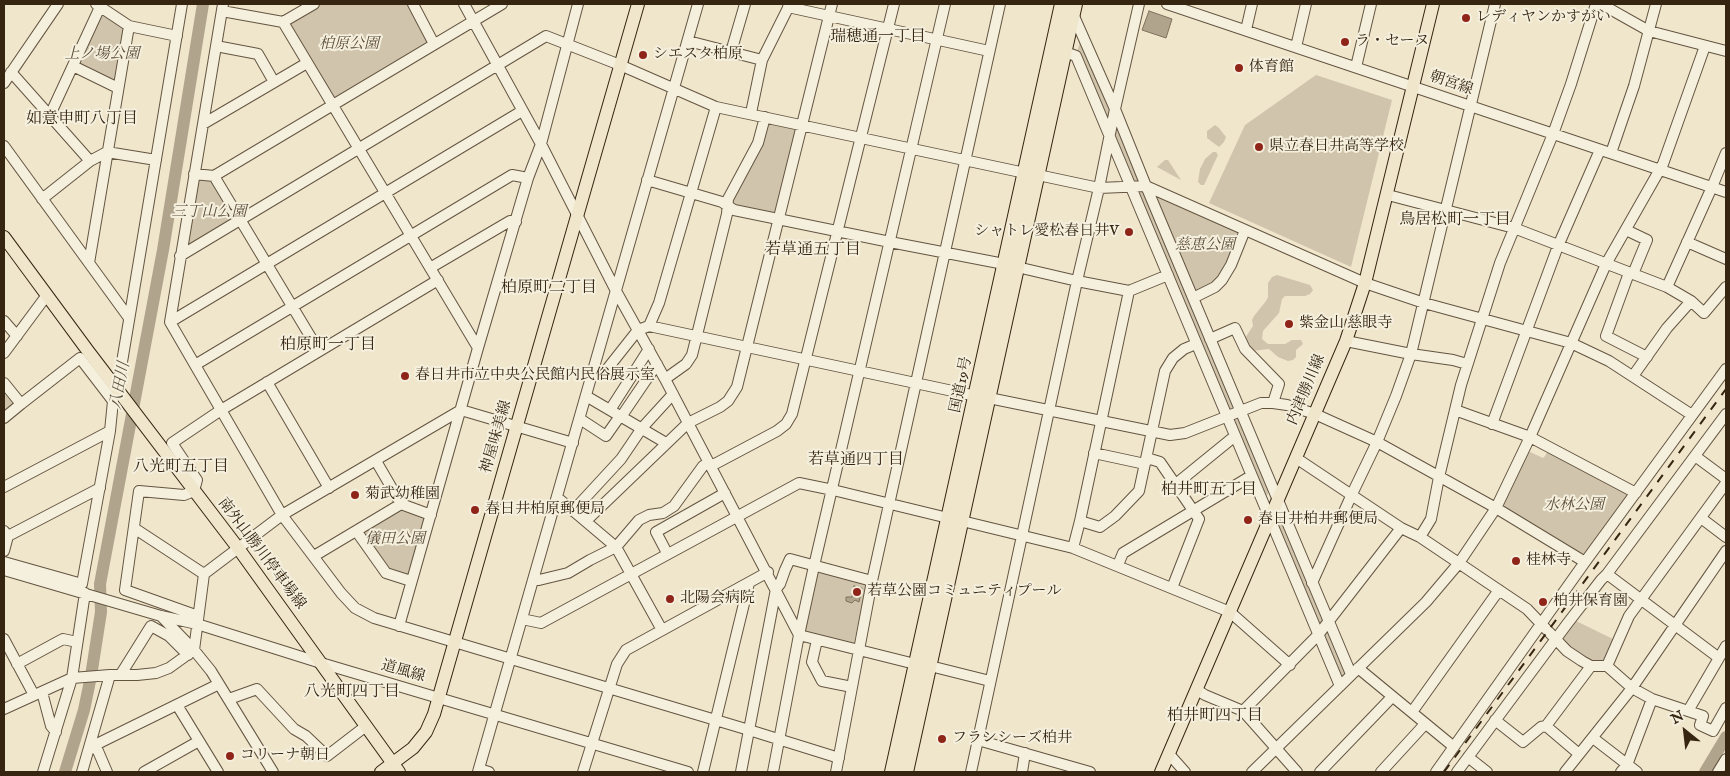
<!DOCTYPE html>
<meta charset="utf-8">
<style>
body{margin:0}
#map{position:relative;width:1730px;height:776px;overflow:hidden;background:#f0e6cc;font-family:"IM FELL English",serif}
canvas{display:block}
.frame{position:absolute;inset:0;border:5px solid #352511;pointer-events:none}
.north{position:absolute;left:1660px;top:706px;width:50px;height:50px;-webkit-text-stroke:4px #f5efde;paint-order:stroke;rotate:331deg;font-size:14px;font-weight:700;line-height:20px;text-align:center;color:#352511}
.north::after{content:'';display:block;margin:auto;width:18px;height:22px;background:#352511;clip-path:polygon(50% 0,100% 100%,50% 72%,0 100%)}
</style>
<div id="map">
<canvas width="1730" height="776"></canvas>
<div class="frame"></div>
<div class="north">N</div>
</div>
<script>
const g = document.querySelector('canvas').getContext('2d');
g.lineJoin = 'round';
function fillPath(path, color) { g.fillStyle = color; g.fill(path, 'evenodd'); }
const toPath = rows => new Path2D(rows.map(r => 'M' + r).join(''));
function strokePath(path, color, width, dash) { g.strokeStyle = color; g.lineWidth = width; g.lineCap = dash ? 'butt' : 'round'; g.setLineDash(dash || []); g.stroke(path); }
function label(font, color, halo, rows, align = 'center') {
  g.font = font + ' "IM FELL English","Noto Serif JP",serif'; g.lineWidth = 4; g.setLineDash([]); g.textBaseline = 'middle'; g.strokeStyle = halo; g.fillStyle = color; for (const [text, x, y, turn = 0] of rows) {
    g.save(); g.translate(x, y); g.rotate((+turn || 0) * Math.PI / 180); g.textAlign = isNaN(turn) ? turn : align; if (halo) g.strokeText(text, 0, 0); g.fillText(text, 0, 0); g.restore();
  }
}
fillPath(toPath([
 [322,4,409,4,430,42,334,99,290,26,290,22],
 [102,12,124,27,125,30,117,80,114,82,78,66],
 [1081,40,1110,110,1107,123,1077,51],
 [1316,75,1392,100,1351,267,1209,203,1245,125],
 [768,121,796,127,798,130,777,213,774,215,734,207,731,200],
 [1116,124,1141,181,1131,182,1114,138],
 [1215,125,1219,128,1226,137,1224,142,1219,147,1207,138,1207,131],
 [1213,152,1216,152,1218,155,1204,185,1201,185,1198,182,1200,169,1205,159],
 [1165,160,1168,160,1181,180,1157,167],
 [195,179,210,180,234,217,234,220,188,248,184,245],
 [1136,190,1144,190,1235,409,1228,412],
 [1157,195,1238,231,1239,234,1227,267,1219,279,1196,293,1154,198],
 [1277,275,1310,285,1313,290,1310,294,1305,296,1285,296,1282,299,1279,313,1263,331,1262,339,1268,344,1285,344,1292,340,1301,340,1303,344,1296,350,1296,357,1293,360,1288,361,1278,357,1269,349,1252,351,1249,349,1245,338,1253,326,1252,320,1254,316,1266,301,1268,297,1268,283,1272,277],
 [4,387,16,402,4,414],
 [1238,417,1269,491,1265,500,1231,420],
 [1549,449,1631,493,1584,556,1502,506,1528,451,1543,458,1545,456],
 [404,509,425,518,409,574,406,576,388,570,362,532,400,510],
 [1281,519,1323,620,1319,627,1277,529],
 [819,571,867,584,854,643,852,644,805,633,802,629,816,573],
 [1574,620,1613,639,1603,662,1591,660,1567,648,1561,638],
 [1327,630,1346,673,1339,679,1322,634]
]), '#d0c5ac');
const water = toPath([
 [1149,11,1172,19,1166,38,1142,30,1149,11],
 [854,586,862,588,859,602,855,600,852,603,846,601,846,597,852,597,854,586]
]);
fillPath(water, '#b0a48c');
strokePath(water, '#7f715b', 1);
strokePath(toPath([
 [65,772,84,710,91,676,101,612,100,584,163,250,203,4],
 [1705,772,1726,737]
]), '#b0a48c', 12);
const minor = toPath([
 [96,4,129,26,177,36],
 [223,4,170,322,282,515,341,593,355,608,374,618,749,730,839,758],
 [413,4,434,44],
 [464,4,541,144,616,291,665,379,799,635,915,664],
 [1167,4,1726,192],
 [1601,4,1649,31,1726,51],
 [788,7,989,51],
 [222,11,283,22,478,348],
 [1073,14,1115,109,1146,186,1351,674],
 [283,22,314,4],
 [1246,30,1252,4],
 [688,41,762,60],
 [216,46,258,54,274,82],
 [1296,47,1306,4],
 [731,52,745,4],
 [1065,52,1076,56,1340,686],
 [73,66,118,88],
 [1356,67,1371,4],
 [11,72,90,161],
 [4,83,58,4],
 [751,113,762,60,790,4],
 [50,115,100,7],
 [203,124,307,63],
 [4,146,129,318],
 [1611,153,1634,86,1656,4],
 [194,174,214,176],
 [1038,175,1099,188,1146,186,1365,283,1424,303,1571,343,1609,361,1692,415],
 [647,180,722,202,734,210,890,242,1004,264],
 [1388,195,1514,228,1667,287,1691,301,1704,313,1726,287],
 [42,199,90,161,107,152,156,160],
 [1626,230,1647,240,1633,274],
 [1687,242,1726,259],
 [180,256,546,36,620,65,716,107,1025,173],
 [89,263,129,26],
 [1017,267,1077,281,1129,291,1168,275],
 [430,268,510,221,516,222],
 [1629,273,1606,336,1647,357],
 [1667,287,1712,187,1726,153],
 [1193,298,1215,287,1222,280,1231,265,1245,230],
 [4,321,17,336],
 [170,322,522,111],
 [649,326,659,303,716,107],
 [1210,339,1235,328,1245,349,1279,384,1273,403],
 [1346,341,1411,354,1453,360,1467,364],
 [319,351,214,176,502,4],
 [4,353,47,295],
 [195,365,512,175,528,178],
 [593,370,604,373,638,330,649,326,976,396],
 [1633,376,1667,328,1691,301],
 [665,379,686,364,692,355,727,214,728,199,758,143,765,117],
 [267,382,329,488],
 [4,383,21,404,4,418],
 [114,384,120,374,182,4],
 [586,396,666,443],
 [989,398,1170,435,1185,433,1261,403,1273,403,1287,405,1315,414,1377,442,1496,508,1585,562],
 [610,410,649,349],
 [1455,410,1530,437,1636,493],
 [621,417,657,364],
 [580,419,606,436,620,416],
 [1492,424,1558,246,1600,150],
 [1094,453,1145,464],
 [1695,456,1726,479],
 [1147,458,1160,462,1199,519,1172,588],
 [1296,458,1401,528,1420,537,1527,609,1567,651,1582,661,1591,666,1607,666,1632,688,1652,699,1703,716,1700,725,1713,731,1726,708],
 [376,461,401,504,431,515],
 [711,466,777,431,786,424,792,414,894,4],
 [1176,484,1235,436],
 [4,487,110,431],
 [558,498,616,547,662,630],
 [573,511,621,459,642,428,673,394],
 [1701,518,1726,537],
 [586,521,688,423,720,407,728,401,737,387,832,4],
 [962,521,1073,548,1230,612,1290,665],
 [1080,521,1100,527,1115,516,1139,491,1165,371,1173,358,1184,349,1196,344],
 [134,528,204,574],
 [4,531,8,536,4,551],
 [357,532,386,573,411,581],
 [8,536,100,488],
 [1420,537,1431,519,1439,477,1461,385,1500,263,1553,134,1571,84,1596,4],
 [1073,548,1080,521,1129,291],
 [667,553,656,532,725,493],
 [314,556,401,504],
 [4,562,82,584,110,431,113,401,80,358,21,404],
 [1118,565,1123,553,1251,476],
 [4,570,161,616,197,624,321,663,688,772],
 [1607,574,1719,658],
 [533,580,539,580,568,573,590,560,616,547,639,520,649,515,663,513,674,506,703,466,709,463],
 [1312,583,1352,494,1377,442,1396,396,1411,354,1495,4],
 [161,616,194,650,211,671,273,772],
 [198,616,125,590,139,491,184,495,194,491,197,480,172,443,221,410,438,280],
 [522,619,541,623,799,483,833,490,948,518],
 [399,626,478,348,528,178,541,144,578,4],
 [4,639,34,695],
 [817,640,812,662,822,681,852,687],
 [17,664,63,639,77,642],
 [930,666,990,681],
 [1607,666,1629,616,1726,483],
 [1358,668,1454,747],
 [121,674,151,626,169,636,188,655],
 [1197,690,1205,695,1243,711,1297,772],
 [42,692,51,726,56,732],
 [229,699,257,689,294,729,306,736,327,756,366,726],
 [177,705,218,772],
 [4,709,72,678,110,675],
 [1243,711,1318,635,1401,528],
 [1688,711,1726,646],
 [1412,712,1499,590],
 [1495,720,1523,742,1541,727,1546,726,1591,666],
 [1546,726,1579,754],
 [1593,738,1637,772],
 [978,740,1090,772],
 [91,745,99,743,219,684],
 [91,745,98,751,107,772],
 [1169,754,1185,772],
 [1468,757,1487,772],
 [479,769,489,772],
 [43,772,72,678,85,593],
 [82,772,110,675,137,675,156,673,169,668,194,650,204,574,282,515,461,410,573,443],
 [144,772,199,741],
 [478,772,698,4],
 [583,772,617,664,626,650,768,572],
 [703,772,749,583],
 [741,772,776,589,780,584,785,570,790,559,872,581],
 [773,772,799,635,814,566,945,4],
 [836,772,872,581,1000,4],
 [971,772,1077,281,1099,188,1115,109,1139,4],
 [1022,772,1025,753],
 [1252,772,1426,602,1459,563,1496,508,1530,437,1606,264,1663,164,1705,46],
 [1320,772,1392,697],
 [1381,772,1425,724],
 [1436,772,1585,562,1726,369],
 [1457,772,1567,624,1601,580,1607,574,1726,414],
 [1565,772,1632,688,1726,551],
 [1621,772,1627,765,1652,699],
 [1718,772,1726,759]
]);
const major = toPath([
 [4,237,88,351,238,548,399,772],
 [381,772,413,748,426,732,434,714,638,4],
 [1161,772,1346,341,1365,283,1433,4]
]);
const highway = toPath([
 [892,772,1062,4],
 [906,772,1075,4]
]);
strokePath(minor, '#645540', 12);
strokePath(major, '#352511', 14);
strokePath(highway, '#352511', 16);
strokePath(minor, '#f5efde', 10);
strokePath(major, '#f0e6cc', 12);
strokePath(highway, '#f0e6cc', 14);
strokePath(toPath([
 [1444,772,1726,389]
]), '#352511', 2, [9, 9]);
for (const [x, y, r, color] of [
 [1466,18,5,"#8f2418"],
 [1345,42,5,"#8f2418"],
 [643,55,5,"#8f2418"],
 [1239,68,5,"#8f2418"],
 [1259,147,5,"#8f2418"],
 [1129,232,5,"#8f2418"],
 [1289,324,5,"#8f2418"],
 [405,376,5,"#8f2418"],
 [355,495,5,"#8f2418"],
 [475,510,5,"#8f2418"],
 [1248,520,5,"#8f2418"],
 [1516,561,5,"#8f2418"],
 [857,592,5,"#8f2418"],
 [670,599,5,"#8f2418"],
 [1543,602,5,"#8f2418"],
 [942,739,5,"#8f2418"],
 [230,756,5,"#8f2418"]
]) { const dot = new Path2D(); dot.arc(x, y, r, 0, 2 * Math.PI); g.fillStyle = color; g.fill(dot); strokePath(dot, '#f5efde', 2); }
label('15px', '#352511', '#f5efde', [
 ["レディヤンかすがい",1476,18],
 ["ラ・セーヌ",1355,42],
 ["シエスタ柏原",653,55],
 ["体育館",1249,68],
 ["県立春日井高等学校",1269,147],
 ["シャトレ愛松春日井V",1119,232,"right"],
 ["紫金山 慈眼寺",1299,324],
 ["春日井市立中央公民館内民俗展示室",415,376],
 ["菊武幼稚園",365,495],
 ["春日井柏原郵便局",485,510],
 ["春日井柏井郵便局",1258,520],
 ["桂林寺",1526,561],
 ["若草公園コミュニティプール",867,592],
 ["北陽会病院",680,599],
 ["柏井保育園",1553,602],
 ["フランシーズ柏井",952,739],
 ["コリーナ朝日",240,756]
], 'left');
label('italic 15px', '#5c4d38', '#f5efde', [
 ["柏原公園",349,45],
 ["上ノ場公園",102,55],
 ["三丁山公園",209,213],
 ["慈恵公園",1205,246],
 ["水林公園",1574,506],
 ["儀田公園",395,540]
]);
label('15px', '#352511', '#f5efde', [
 ["朝宮線",1451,84,19],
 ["国道19号",962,385,-78],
 ["内津勝川線",1307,390,-67],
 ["神屋味美線",497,437,-74],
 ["南外山勝川停車場線",261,554,53],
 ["道風線",403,672,16]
]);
label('16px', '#352511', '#f5efde', [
 ["瑞穂通一丁目",878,38],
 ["如意申町八丁目",82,120],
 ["鳥居松町一丁目",1455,221],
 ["若草通五丁目",813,251],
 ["柏原町二丁目",549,289],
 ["柏原町一丁目",328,346],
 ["若草通四丁目",856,461],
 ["八光町五丁目",181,468],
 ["柏井町五丁目",1209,491],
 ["八光町四丁目",352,693],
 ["柏井町四丁目",1215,717]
]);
label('italic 16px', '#60513c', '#f5efde', [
 ["八田川",121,386,-79]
]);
</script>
